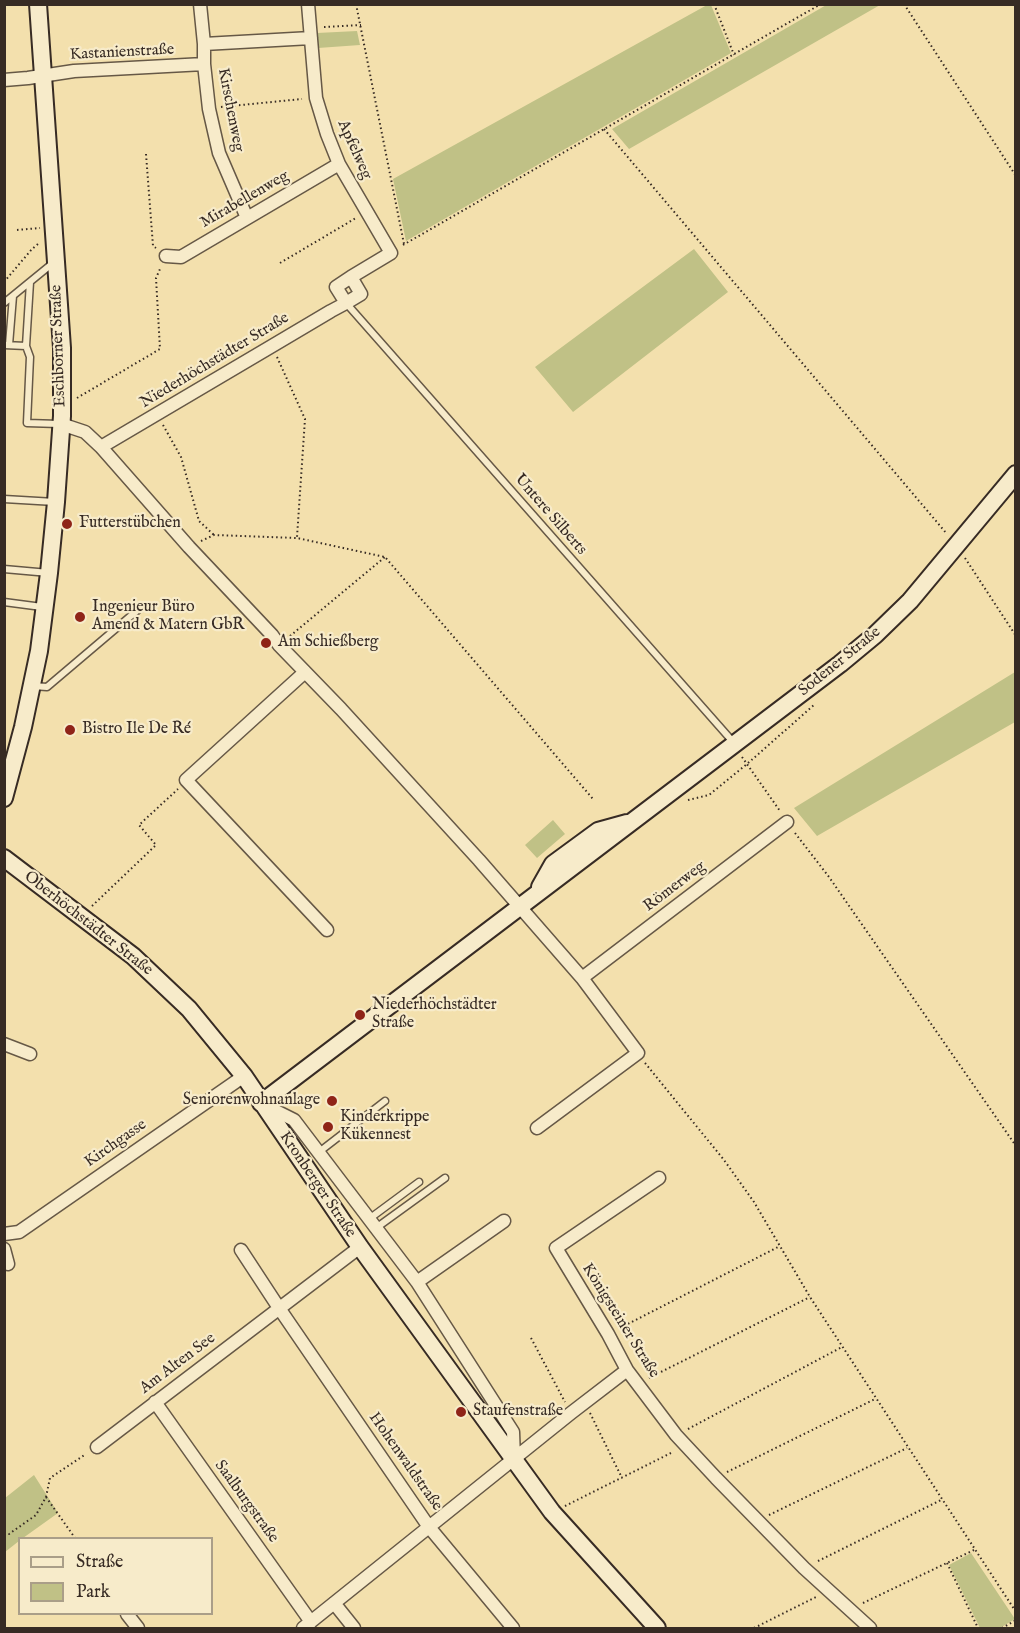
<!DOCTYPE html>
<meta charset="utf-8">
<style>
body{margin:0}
#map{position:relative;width:1020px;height:1633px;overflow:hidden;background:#f3e0ad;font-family:"IM FELL English",serif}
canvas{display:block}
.frame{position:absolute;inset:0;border:6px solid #372b24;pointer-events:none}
.legend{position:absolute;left:18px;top:1537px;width:195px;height:78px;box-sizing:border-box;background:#f7ebca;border:2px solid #aa9e88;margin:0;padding:8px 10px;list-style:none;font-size:18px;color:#372b24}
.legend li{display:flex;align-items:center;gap:12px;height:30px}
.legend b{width:30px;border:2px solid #aa9e88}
</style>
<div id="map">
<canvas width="1020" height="1633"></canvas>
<div class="frame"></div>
<ul class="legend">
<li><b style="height:8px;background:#f7ebca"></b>Straße</li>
<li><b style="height:16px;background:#c0c186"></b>Park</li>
</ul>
</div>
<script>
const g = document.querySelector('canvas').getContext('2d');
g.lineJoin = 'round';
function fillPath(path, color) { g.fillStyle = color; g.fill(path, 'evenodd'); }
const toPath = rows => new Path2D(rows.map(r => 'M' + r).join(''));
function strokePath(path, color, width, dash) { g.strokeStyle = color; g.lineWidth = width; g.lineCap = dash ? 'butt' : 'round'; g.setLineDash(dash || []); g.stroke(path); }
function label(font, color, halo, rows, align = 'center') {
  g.font = font + ' "IM FELL English",serif'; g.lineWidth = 4.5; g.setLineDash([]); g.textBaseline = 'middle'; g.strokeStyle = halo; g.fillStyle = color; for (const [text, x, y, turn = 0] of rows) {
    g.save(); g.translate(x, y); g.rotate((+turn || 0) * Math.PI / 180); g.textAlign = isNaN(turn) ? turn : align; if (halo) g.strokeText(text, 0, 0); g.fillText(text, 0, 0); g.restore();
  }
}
fillPath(toPath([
 [828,4,880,5,629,149,612,129],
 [707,5,711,5,731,53,406,241,393,179],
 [357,31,360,45,318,48,317,33],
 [694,249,728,292,573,412,535,367],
 [1015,672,1015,722,817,836,794,808],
 [553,820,565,834,537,858,525,845],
 [34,1475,58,1513,23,1538,20,1538,19,1541,5,1552,5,1498],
 [971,1553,1015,1619,1000,1628,980,1628,949,1565]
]), '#c0c186');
const lane = toPath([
 [4,303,53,263],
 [346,303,734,743],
 [4,345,26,346,30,357,27,423,59,424],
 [9,345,13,296],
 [26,346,30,282],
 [4,499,55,502],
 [4,569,49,573],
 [4,602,42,607],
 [33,686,47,687,139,609],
 [319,1152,385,1101],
 [369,1219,419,1182],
 [376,1228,445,1178]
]);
const street = toPath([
 [200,4,204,44,204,64,209,109,219,153,247,218],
 [308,4,316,98,327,134,339,164,391,253,351,277],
 [204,44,311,38],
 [4,80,28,78,74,71,204,64],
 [166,256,181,257,339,164],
 [61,424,85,432,101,447,189,547,272,635,279,645,341,709,479,860,582,978,638,1053,537,1128],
 [101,447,272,346,331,311,346,303,361,294,351,277,336,287,346,303],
 [305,672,186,780,327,930],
 [582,978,787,822],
 [4,1044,30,1054],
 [264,1105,294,1120,417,1282,513,1432,514,1459],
 [659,1178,556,1248,608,1334,627,1370,676,1435,716,1478,804,1568,870,1628],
 [4,1234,19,1232,244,1076],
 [4,1249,8,1264],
 [241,1250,279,1308,429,1527,513,1628],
 [417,1282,504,1221],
 [155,1402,311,1622],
 [97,1447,360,1247],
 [334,1603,354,1628],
 [127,1614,138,1628],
 [303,1628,571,1413,627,1370]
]);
const secondary = toPath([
 [4,798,23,727,39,651,49,573,56,502,62,416,62,348,38,4],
 [4,858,133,956,189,1009,244,1076,360,1247,552,1512,657,1628],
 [540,887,553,864,598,831,627,823],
 [261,1103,840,664,875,635,910,601,1016,474]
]);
strokePath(lane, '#665846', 9);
strokePath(street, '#665846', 15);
strokePath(secondary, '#372b24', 20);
strokePath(toPath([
 [356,4,404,244],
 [714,4,734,55],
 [904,4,1016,176],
 [324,27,361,25],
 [221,107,302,99],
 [604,129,947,534],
 [146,154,153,246,156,248],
 [17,230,40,228],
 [403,245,821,4],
 [280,263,356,218],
 [4,282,32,249,38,244],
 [277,357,305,419,297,537],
 [77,398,160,349,156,278,160,269],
 [163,425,181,457,199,521,214,535],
 [201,541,214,535,297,538,385,557,593,799],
 [965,558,1016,636],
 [290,636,385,557],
 [742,757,780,811],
 [688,800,709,795,747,764,814,705],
 [795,833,829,877,1016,1146],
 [92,906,156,845,139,825,178,789],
 [645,1063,724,1160,754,1202,810,1297,1016,1612],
 [620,1328,780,1246],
 [531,1338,565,1402],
 [649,1378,810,1297],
 [590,1413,622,1478],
 [688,1429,842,1347],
 [727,1472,875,1399],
 [46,1497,75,1538],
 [565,1506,673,1452],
 [769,1515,907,1448],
 [4,1533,9,1534,36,1515,46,1497,50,1478,86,1454],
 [818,1561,941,1500],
 [947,1563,978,1628],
 [863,1603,974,1550],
 [754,1628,816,1597],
 [1002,1628,1016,1620]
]), '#372b24', 2, [1.5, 3]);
strokePath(lane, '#f7ebca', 6);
strokePath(street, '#f7ebca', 12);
strokePath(secondary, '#f7ebca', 16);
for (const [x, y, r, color] of [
 [67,524,6,"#8f2418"],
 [80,617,6,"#8f2418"],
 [266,643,6,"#8f2418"],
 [70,730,6,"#8f2418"],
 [360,1015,6,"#8f2418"],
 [332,1101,6,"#8f2418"],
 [328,1127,6,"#8f2418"],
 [461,1412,6,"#8f2418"]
]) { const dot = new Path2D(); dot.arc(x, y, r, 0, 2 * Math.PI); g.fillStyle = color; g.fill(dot); strokePath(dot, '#f7ebca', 2); }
label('16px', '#372b24', '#f7ebca', [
 ["Kastanienstraße",122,53,-3],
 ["Kirschenweg",230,110,79],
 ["Apfelweg",354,150,66],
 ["Mirabellenweg",245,200,-30],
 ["Eschborner Straße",59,346,-92],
 ["Niederhöchstädter Straße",215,361,-31],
 ["Untere Silberts",550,515,49],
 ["Sodener Straße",840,662,-39],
 ["Römerweg",675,887,-37],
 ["Oberhöchstädter Straße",88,924,38],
 ["Kirchgasse",116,1144,-35],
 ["Kronberger Straße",317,1185,56],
 ["Königsteiner Straße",620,1321,58],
 ["Am Alten See",178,1364,-37],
 ["Hohenwaldstraße",405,1462,55],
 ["Saalburgstraße",246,1502,54]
]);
label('16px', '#372b24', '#f7ebca', [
 ["Futterstübchen",79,524],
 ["Ingenieur Büro",92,608],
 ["Amend & Matern GbR",92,626],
 ["Am Schießberg",278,643],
 ["Bistro Ile De Ré",82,730],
 ["Niederhöchstädter",372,1006],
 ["Straße",372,1024],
 ["Seniorenwohnanlage",320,1101,"right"],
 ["Kinderkrippe",340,1118],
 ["Kükennest",340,1136],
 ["Staufenstraße",473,1412]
], 'left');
</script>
